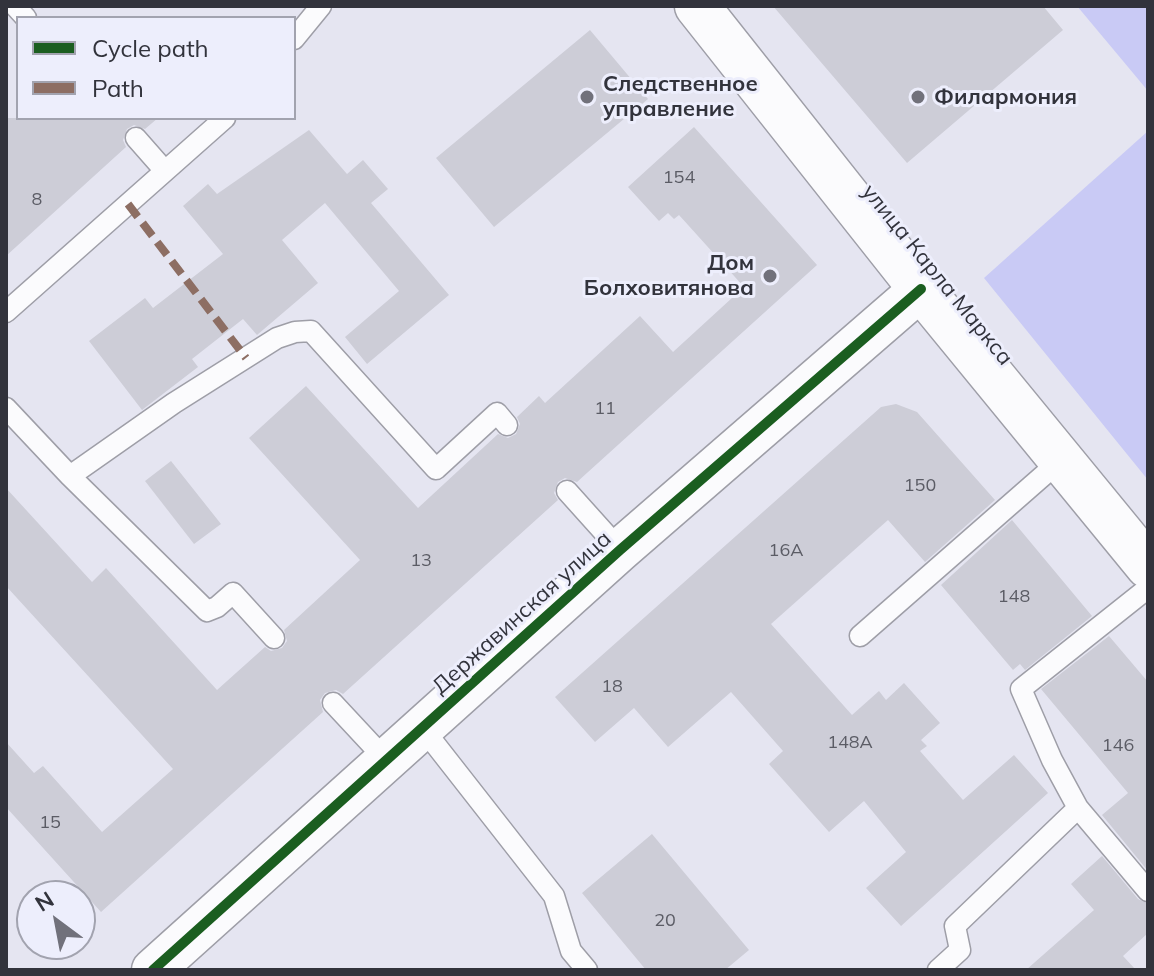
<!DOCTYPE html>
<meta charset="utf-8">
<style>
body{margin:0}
#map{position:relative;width:1154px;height:976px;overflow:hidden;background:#e5e5f1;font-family:Mulish,sans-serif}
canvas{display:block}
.frame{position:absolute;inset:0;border:8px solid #32333c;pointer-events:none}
.legend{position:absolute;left:16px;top:16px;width:280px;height:104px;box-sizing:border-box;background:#edeefc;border:2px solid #a2a3af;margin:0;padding:10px 14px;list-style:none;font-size:24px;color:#32333c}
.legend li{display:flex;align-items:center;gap:16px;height:40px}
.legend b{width:40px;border:2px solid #a2a3af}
.north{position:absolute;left:16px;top:880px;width:80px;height:80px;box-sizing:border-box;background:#edeefc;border:2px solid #a2a3af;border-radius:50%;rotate:328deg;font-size:22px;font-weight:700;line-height:32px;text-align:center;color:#32333c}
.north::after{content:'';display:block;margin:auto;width:28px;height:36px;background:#71717b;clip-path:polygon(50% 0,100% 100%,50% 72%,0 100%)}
</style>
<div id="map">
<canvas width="1154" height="976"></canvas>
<div class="frame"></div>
<ul class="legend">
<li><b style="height:10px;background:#1b5e20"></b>Cycle path</li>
<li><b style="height:10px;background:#8d6e63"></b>Path</li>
</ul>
<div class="north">N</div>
</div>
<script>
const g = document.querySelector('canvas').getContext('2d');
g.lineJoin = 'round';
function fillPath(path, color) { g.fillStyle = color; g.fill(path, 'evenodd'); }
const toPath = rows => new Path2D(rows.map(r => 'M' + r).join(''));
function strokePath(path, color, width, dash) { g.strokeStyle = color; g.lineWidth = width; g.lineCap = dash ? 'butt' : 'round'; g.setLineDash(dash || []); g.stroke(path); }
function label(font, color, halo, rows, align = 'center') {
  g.font = font + ' Mulish,sans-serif'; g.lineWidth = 6; g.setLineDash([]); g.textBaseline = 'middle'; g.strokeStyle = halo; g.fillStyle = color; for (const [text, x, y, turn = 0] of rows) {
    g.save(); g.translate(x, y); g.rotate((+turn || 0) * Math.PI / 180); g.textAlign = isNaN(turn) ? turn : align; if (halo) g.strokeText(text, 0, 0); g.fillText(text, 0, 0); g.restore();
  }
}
fillPath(toPath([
 [1077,6,1148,6,1148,91,1118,55],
 [1148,131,1148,480,984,278]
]), '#c9caf5');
fillPath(toPath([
 [773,6,1043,6,1063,30,907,163],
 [590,30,648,99,494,227,436,158],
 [6,118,158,118,145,129,134,125,127,129,123,140,126,147,6,256],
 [694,127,817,265,577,482,565,478,558,482,554,493,558,500,343,694,336,690,325,693,320,700,323,712,101,912,6,807,6,742,34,773,43,766,102,832,173,769,6,586,6,488,92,582,106,568,217,690,265,647,271,651,282,648,287,641,284,630,360,560,249,438,306,386,418,508,498,434,508,438,516,434,520,424,517,417,539,396,545,403,640,316,673,352,744,287,679,215,674,219,668,213,659,221,628,187],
 [309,130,347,174,363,160,388,189,371,203,449,295,367,364,345,337,399,291,325,203,282,240,318,283,257,335,243,319,192,359,198,367,142,410,89,341,145,298,153,308,223,254,183,206,208,184,217,194],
 [896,404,917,412,995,500,925,562,888,520,771,624,852,715,879,691,886,700,904,683,940,723,921,740,927,746,920,751,963,800,1014,755,1048,793,901,926,866,888,906,852,864,801,829,832,769,764,783,751,731,692,668,747,634,708,595,742,555,697,881,407],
 [171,461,221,524,194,544,145,481],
 [1012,520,1092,616,1025,670,1020,664,1013,670,941,585],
 [1109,636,1148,682,1148,871,1102,815,1128,793,1041,689],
 [652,834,749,950,725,970,646,970,582,893],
 [1102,856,1138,899,1148,904,1148,933,1123,956,1136,970,1026,970,1094,910,1071,884]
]), '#cdcdd7');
const lane = toPath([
 [15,6,26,18],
 [294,39,321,6],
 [136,138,165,171],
 [6,312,225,118],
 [6,408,70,476,207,611,217,607,233,593,274,638],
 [70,476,174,403,277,338,295,332,311,331,436,469,497,413,507,425],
 [567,491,620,550],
 [860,636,1061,460],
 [333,703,387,761],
 [424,730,554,896,571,951,587,970],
 [1078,808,1148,891],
 [938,970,960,950,955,926,1078,808,1052,760,1021,689,1148,588]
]);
const street = toPath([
 [153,970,620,550,921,289]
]);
const secondary = toPath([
 [697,6,921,289,1148,566]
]);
strokePath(lane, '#9e9ea7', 23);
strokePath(street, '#9e9ea7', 45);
strokePath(secondary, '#9e9ea7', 47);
strokePath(lane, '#fbfbfd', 20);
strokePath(street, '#fbfbfd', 42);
strokePath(secondary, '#fbfbfd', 44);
strokePath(toPath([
 [128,204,246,358]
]), '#8d6e63', 8, [16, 8]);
strokePath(toPath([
 [153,970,620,550,921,289]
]), '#1b5e20', 10);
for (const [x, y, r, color] of [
 [587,97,8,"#71717b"],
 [918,97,8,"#71717b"],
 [770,276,8,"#71717b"]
]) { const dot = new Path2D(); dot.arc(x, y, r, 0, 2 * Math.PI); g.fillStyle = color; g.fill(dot); strokePath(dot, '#edeefc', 3); }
label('18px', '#5b5c65', null, [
 ["154",679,178],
 ["8",37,200],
 ["11",605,409],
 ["150",920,486],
 ["16А",786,551],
 ["13",421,561],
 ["148",1014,597],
 ["18",612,687],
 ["148А",850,743],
 ["146",1118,746],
 ["15",50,823],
 ["20",665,921]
]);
label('bold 22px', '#32333c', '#edeefc', [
 ["Следственное",603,84],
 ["управление",603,109],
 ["Филармония",934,97],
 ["Дом",754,263,"right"],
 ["Болховитянова",754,288,"right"]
], 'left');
label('22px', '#32333c', '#edeefc', [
 ["улица Карла Маркса",937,275,51],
 ["Державинская улица",522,613,-42]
]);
</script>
